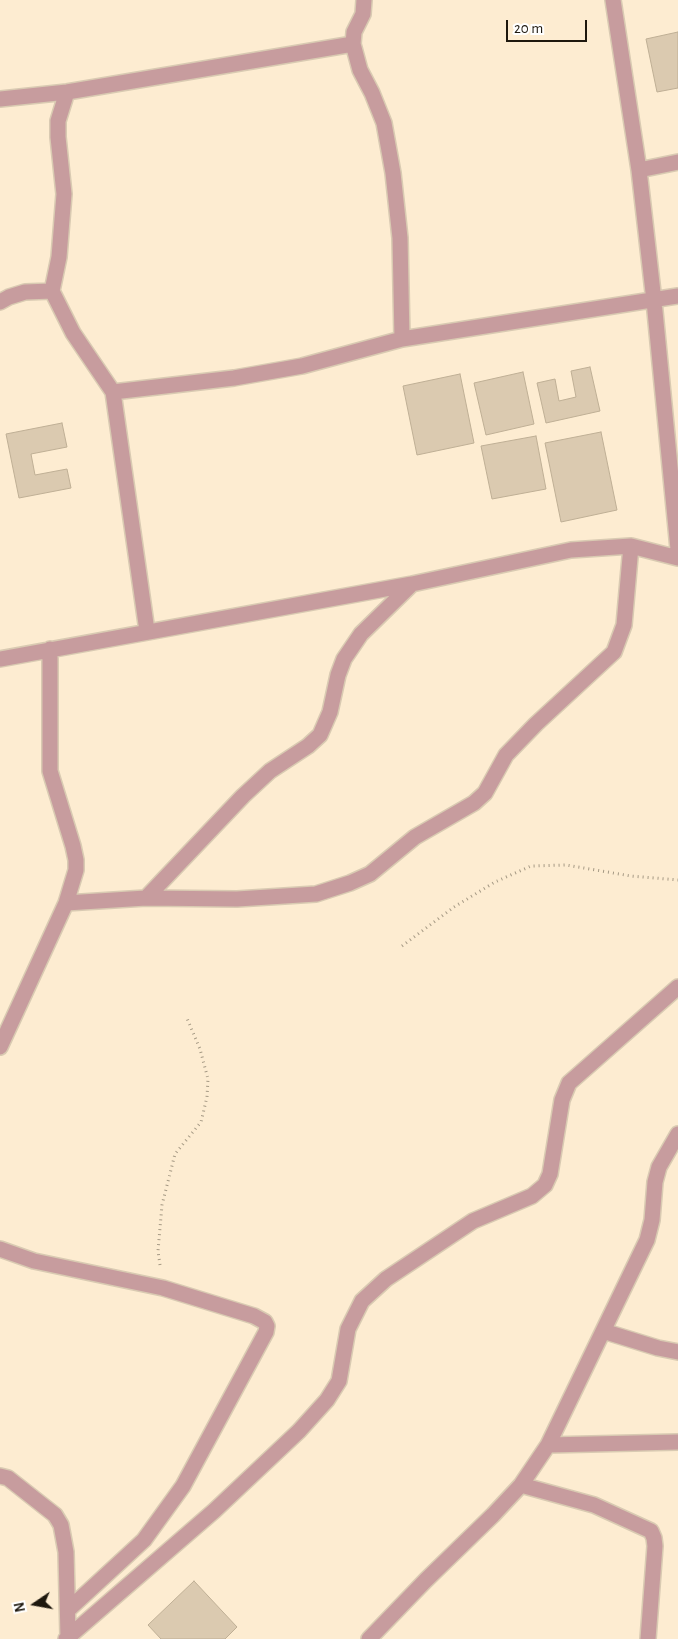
<!DOCTYPE html>
<style>
body{margin:0}
#map{position:relative;width:678px;height:1639px;overflow:hidden;background:#fdecd1;font-family:"Alegreya Sans",sans-serif}
canvas{display:block}
.north{position:absolute;left:10px;top:1579px;width:50px;height:50px;-webkit-text-stroke:4px #fff;paint-order:stroke;rotate:258deg;font-size:14px;font-weight:700;line-height:20px;text-align:center;color:#1e180e}
.north::after{content:'';display:block;margin:auto;width:18px;height:22px;background:#1e180e;clip-path:polygon(50% 0,100% 100%,50% 72%,0 100%)}
.scale{position:absolute;left:506px;top:20px;width:81px;height:22px;box-sizing:border-box;border:2px solid #1e180e;border-top:0;padding-left:6px;font-size:15px;line-height:18px;white-space:nowrap;color:#1e180e;-webkit-text-stroke:4px #fff;paint-order:stroke}
</style>
<div id="map">
<canvas width="678" height="1639"></canvas>
<div class="north">N</div>
<div class="scale">20 m</div>
</div>
<script>
const g = document.querySelector('canvas').getContext('2d');
g.lineJoin = 'round';
function fillPath(path, color) { g.fillStyle = color; g.fill(path, 'evenodd'); }
const toPath = rows => new Path2D(rows.map(r => 'M' + r).join(''));
function strokePath(path, color, width, dash) { g.strokeStyle = color; g.lineWidth = width; g.lineCap = dash ? 'butt' : 'round'; g.setLineDash(dash || []); g.stroke(path); }
const building = toPath([
 [678,32,678,88,657,92,646,39,678,32],
 [590,367,600,411,546,423,537,383,555,379,559,401,576,397,571,371,590,367],
 [523,372,534,424,486,435,474,383,523,372],
 [460,374,474,443,417,455,403,386,460,374],
 [62,423,67,447,31,454,35,475,67,469,71,488,19,498,6,434,62,423],
 [601,432,617,510,561,522,545,443,601,432],
 [536,436,546,489,492,499,481,446,536,436],
 [194,1581,237,1627,225,1639,161,1639,148,1625,194,1581]
]);
fillPath(building, '#dbcab0');
strokePath(building, '#bfaf95', 1);
const minor = toPath([
 [364,0,363,14,354,32,353,44,360,70,372,93,384,123,393,173,400,238,402,339],
 [613,0,639,170,654,301,678,549],
 [67,92,58,121,58,137,64,194,59,257,52,291,73,333,113,392,147,631],
 [0,99,67,92,353,44],
 [639,170,678,162],
 [0,302,9,297,25,292,52,291],
 [113,392,234,378,302,366,402,339,678,296],
 [0,659,412,584,571,550,631,546,678,558],
 [146,898,243,796,270,771,308,746,320,735,330,712,338,675,344,659,361,634,412,584],
 [66,903,146,898,237,899,316,894,350,883,370,874,415,837,474,803,485,793,506,755,536,724,614,652,624,625,631,546],
 [0,1047,66,903,76,870,76,860,73,846,50,771,50,649],
 [0,1249,34,1261,163,1288,254,1316,265,1322,267,1326,266,1332,183,1486,144,1540,68,1610],
 [603,1331,658,1348,678,1352],
 [548,1445,678,1442],
 [0,1476,8,1478,55,1515,61,1525,66,1552,68,1637,70,1639],
 [521,1485,594,1505,651,1531,654,1538,655,1546,648,1639],
 [66,1639,214,1511,299,1431,327,1400,339,1381,348,1329,362,1301,386,1279,473,1221,532,1196,545,1185,550,1174,562,1100,569,1083,678,987],
 [369,1639,426,1580,493,1515,521,1485,548,1445,647,1240,652,1220,655,1182,659,1167,678,1134]
]);
strokePath(minor, '#d9cab2', 18);
strokePath(toPath([
 [402,946,454,907,495,882,531,866,566,865,631,876,678,880],
 [160,1265,158,1251,162,1205,175,1154,201,1122,207,1097,208,1079,200,1049,186,1016]
]), '#a59984', 3, [1, 4]);
strokePath(minor, '#c79c9e', 15);
</script>
